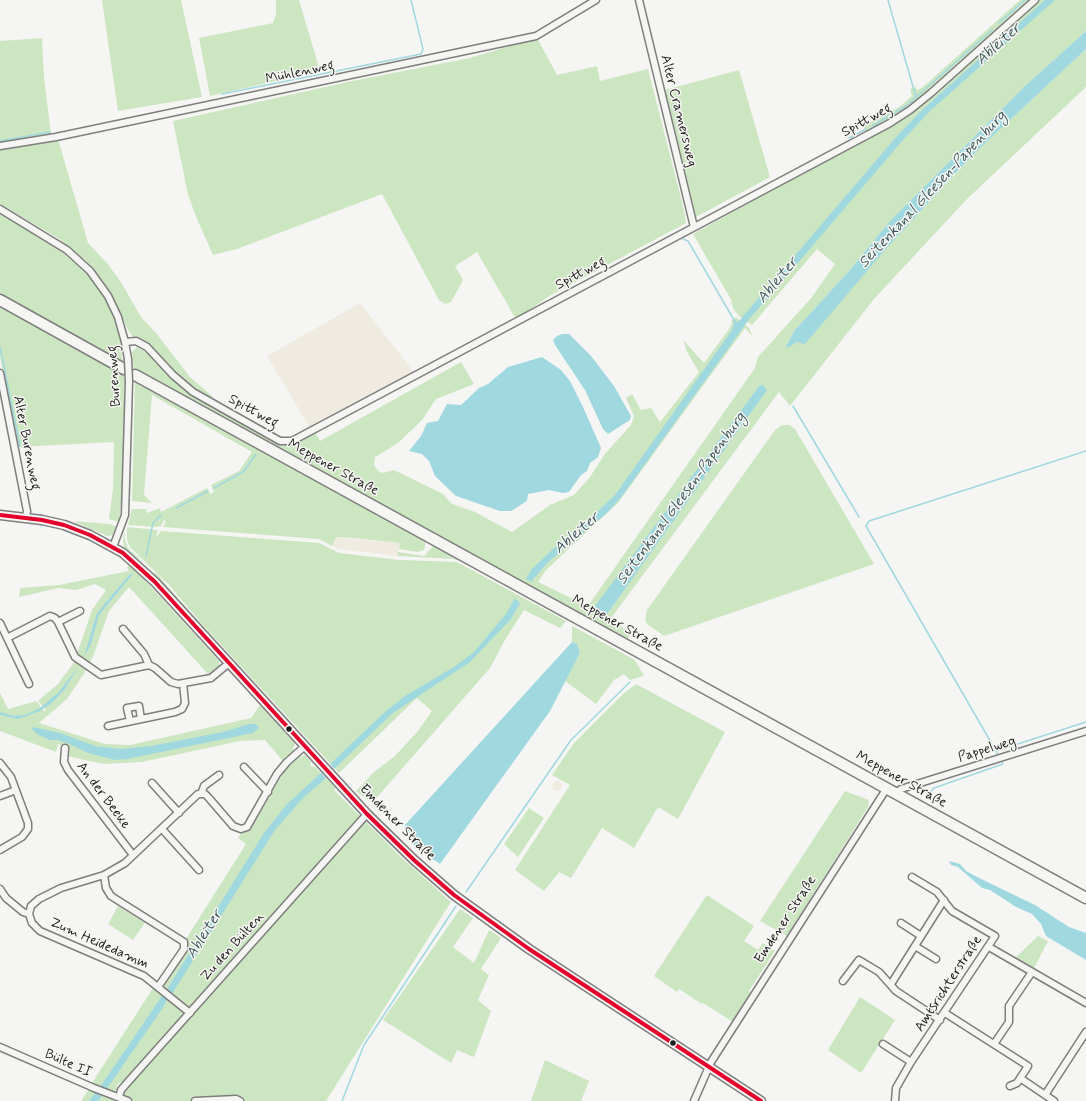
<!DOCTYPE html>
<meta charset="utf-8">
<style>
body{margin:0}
canvas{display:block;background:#f5f5f3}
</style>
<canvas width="1086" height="1101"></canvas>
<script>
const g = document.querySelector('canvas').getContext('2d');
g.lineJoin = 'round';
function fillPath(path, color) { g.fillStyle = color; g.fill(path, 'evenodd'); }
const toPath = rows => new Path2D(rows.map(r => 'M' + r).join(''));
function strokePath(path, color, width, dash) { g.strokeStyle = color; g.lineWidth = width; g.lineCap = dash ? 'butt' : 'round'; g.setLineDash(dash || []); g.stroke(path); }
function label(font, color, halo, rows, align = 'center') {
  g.font = font + ' Mynerve,sans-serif'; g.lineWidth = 3; g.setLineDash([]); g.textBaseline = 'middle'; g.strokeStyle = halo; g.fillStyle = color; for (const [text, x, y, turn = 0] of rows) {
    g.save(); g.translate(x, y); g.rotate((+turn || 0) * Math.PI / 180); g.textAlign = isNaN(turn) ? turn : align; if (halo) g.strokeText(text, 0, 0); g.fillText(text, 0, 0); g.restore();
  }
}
fillPath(toPath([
 [360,303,414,372,311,430,267,356],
 [336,537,400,543,398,556,338,549,332,546],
 '552 786a5 5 0 1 1 10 0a5 5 0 1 1-10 0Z'
]), '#efebe0');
fillPath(toPath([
 [102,0,181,0,202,97,118,111],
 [276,0,299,0,320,71,210,96,199,38,273,23,276,14],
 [1020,0,1032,0,915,104,867,134,863,126,899,107,912,96,910,89,916,87,917,90,923,87],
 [1038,0,1086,0,1086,31,1025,86,890,221,849,271,795,330,786,346,788,348,797,342,981,147,1086,49,1086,87,966,200,874,299,790,406,779,392,611,618,630,634,628,640,575,611,574,613,134,370,132,352,137,347,149,354,174,379,279,443,289,444,315,432,320,441,461,362,474,384,436,399,422,420,398,443,375,457,374,465,378,471,383,473,394,470,443,494,452,504,475,512,512,532,550,505,574,495,590,477,604,455,631,425,634,416,626,398,632,394,641,410,651,408,660,422,699,372,687,352,683,340,704,363,727,332,732,323,731,321,736,317,749,328,753,337,745,328,618,503,546,570,538,582,579,602,590,603,755,368,758,357,812,297,835,264,817,249,752,325,741,318,734,310,731,303,732,301,693,234,901,119],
 [653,530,660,538,607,614,596,606],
 [42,38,44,78,51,134,0,143,0,41],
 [537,38,557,75,597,66,600,81,648,69,684,210,686,223,551,295,516,319,477,252,455,266,463,280,451,302,445,304,439,300,382,194,237,249,213,255,197,219,188,195,173,121,352,81,470,58],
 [739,70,770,177,696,217,665,90],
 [58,139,88,243,107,263,121,282,141,317,156,333,190,377,213,397,211,399,187,385,144,343,133,337,128,330,112,295,86,261,58,238,0,204,0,147],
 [0,214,60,250,88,275,103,295,115,319,124,349,121,349,123,364,0,297],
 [0,305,124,374,124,398,127,399,123,485,119,522,109,519,113,489,114,442,17,447,0,356],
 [135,379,426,540,424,550,418,552,399,549,400,543,354,538,336,537,332,546,319,539,163,527,166,521,164,520,161,526,157,527,128,525,132,509,146,509,147,513,160,508,161,512,207,488,210,494,214,492,211,485,239,471,252,452,152,395,144,495,152,503,132,501],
 [132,405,133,405,130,500,128,494],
 [782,425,789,425,795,429,874,564,664,636,647,624,645,620,647,610,775,430],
 [73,521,110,524,117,527,113,535,107,536],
 [127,527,158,530,156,536,157,536,161,531,319,543,339,553,400,560,457,562,566,621,560,628,524,610,505,640,490,668,372,803,356,791,374,772,395,756,418,731,432,711,417,698,339,773,202,624,169,585,130,547,127,540],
 [124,528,125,540,128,548,151,569,124,547,123,542],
 [435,544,571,620,462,561,453,559,398,556,398,552,424,556],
 [129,565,140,575,219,661,219,666,212,673,208,674,129,587,109,611,94,654,89,664,77,654,92,610,106,590,95,584,76,590,58,588,19,597,20,588,59,585,129,571,127,568],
 [155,572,243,672,242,673,154,573],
 [572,626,635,660,644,676,630,680,624,674,614,680,596,704,565,681,580,653,577,644,572,642],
 [75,661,87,669,67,699,39,723,105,744,130,745,251,718,260,705,295,743,293,751,282,760,265,740,240,741,142,762,103,764,67,756,69,748,58,744,56,752,0,731,0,693,8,709,36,701,44,711,46,710,38,701,58,684],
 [636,684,725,732,678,819,658,807,634,848,602,828,571,878,559,872,544,891,515,870,570,785,552,775,574,743,623,694],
 [305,755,311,762,310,764,312,767,314,766,336,788,334,790,401,857,451,902,326,1101,127,1101,128,1098,124,1094,124,1088,194,1011,165,989,164,985,187,950,188,944,186,939,246,844,238,838,241,833,250,830,285,770,299,757],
 [845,791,869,800,868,807,787,936,760,921],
 [529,808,544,818,518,857,504,844],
 [707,895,754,926,744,941,758,950,763,943,775,951,749,991,752,993,733,1022,703,1003,702,1004,679,989,677,992,654,976],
 [118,906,145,923,133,940,108,924],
 [460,909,473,918,453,947,474,963,489,930,501,938,481,969,489,975,478,1000,491,1011,474,1057,457,1050,451,1063,383,1020],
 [1038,936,1048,941,1033,970,1014,959],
 [153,988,183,1012,182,1018,122,1084,120,1082,116,1087,118,1089,110,1092,92,1083],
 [860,997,895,1020,861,1073,828,1050],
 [545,1060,589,1081,581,1101,531,1101],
 [89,1089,105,1097,110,1096,123,1101,81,1101]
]), '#cde6c2');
fillPath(toPath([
 [1045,0,1055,0,930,111,903,140,797,264,750,318,622,496,608,512,547,563,531,582,526,579,531,570,553,549,594,515,615,495,732,330,734,324,733,319,734,319,737,322,739,321,897,136,922,110],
 [1086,31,1086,49,981,147,948,181,884,251,805,344,797,342,788,348,786,346,795,330,849,271,890,221,1025,86],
 [562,334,569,334,591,356,614,386,631,416,630,420,608,434,603,429,585,390,555,345,553,340,557,336],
 [542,357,561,370,570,381,583,407,601,448,598,457,590,463,587,471,581,475,569,492,563,493,549,490,528,494,527,501,511,511,500,511,456,496,435,476,429,461,422,454,409,451,421,436,427,423,438,421,447,404,461,405,479,388,488,384,508,367],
 [760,385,764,386,767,390,607,614,599,611,595,606],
 [130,574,133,574,132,575,99,615,91,644,84,657,97,613],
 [515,598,520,603,511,619,470,662,393,713,334,769,330,764,386,711,405,696,454,667,473,653,506,614],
 [572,642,577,644,580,653,550,711,440,864,417,848,404,834,405,825],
 [78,667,65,689,53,702,40,711,18,719,0,715,0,712,14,716,25,715,40,708,59,692],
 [249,724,256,724,259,728,253,733,127,759,115,760,88,753,67,743,57,740,50,740,38,735,32,729,33,727,60,733,95,746,120,749,151,746,223,732],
 [321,773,326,778,303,798,275,830,172,994,167,990,169,986,264,833,287,804],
 [949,861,960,864,966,871,979,878,1035,905,1069,927,1086,933,1086,960,1046,936,1041,924,1032,914,1016,907,990,890,982,888,958,867,951,865],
 [162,996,167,1000,162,1009,106,1090,100,1087],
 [95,1093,102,1096,98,1101,89,1101]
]), '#a0d8df');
strokePath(toPath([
 [888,0,916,97],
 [999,23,1025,0],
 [222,94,421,54,423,49,411,0],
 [872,126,906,106,992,30],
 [849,138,866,129],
 [0,141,50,132],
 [683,239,688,241,734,320],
 [0,347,20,446],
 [793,406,859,517],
 [214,488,243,472,256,454],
 [176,508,208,491],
 [146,556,153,523,161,515],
 [996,751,866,526,869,521,1086,451],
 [998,755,996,751,1086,722],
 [926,797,934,788,1003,764,1002,762],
 [466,892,571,740,630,682],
 [342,1101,364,1045,456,906]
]), '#a0d8df', 1.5);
const minor = toPath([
 [639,0,694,227],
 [0,146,56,137,536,36,596,0],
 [0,209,67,250,90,271,108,296,118,317,125,342,128,359],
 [125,342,136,341,147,347,173,375,193,392,280,441,292,441,890,123,910,110,931,93,1035,0],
 [0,373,27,511,26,517],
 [113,547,125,515,129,382],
 [58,622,80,611],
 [0,623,29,684],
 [123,629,144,654,149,665],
 [7,638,50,616,55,618,58,622,75,657,101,675,149,665,155,668,171,682,178,684,211,678,229,663],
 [130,721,127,708,139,706,141,719],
 [108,726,175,712,182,709,185,703,183,683],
 [65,748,64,762,68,770,133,855],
 [0,763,11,777,28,823,28,829,22,837,0,850],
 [244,767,268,792],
 [152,783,179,813],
 [896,793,901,789,1086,731],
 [201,794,204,786,219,775],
 [0,796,16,790],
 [162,829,199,870],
 [104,875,106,888,111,896,184,942,184,949,158,987],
 [0,889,6,898,23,912,29,914,32,923,40,931,144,976,190,1013],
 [29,914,31,906,39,899,61,888,104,875,125,863,198,794,205,794,208,797,233,826,241,829,247,827,277,774,287,762,305,746],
 [901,923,921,936],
 [915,946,936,959],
 [989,947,1086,1003],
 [843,981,859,960,879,972,896,991,940,1020],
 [891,984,944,900],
 [945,1013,1028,1066,1017,1083,1010,1086],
 [883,1044,911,1062],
 [994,1044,1009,1022,1009,1006,1032,972],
 [0,1047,94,1088,128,1101],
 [1020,1078,1054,1101],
 [1045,1095,1086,1032],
 [119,1097,121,1090,127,1083,367,814],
 [195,1101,236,1099,240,1101],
 [694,1101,711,1062,887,788],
 [895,1101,896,1088,911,1062,995,936,952,911,937,892,912,877]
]);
const tertiary = toPath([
 [0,515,42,520,64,525,90,535,123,553,155,582,367,814,414,860,454,895,529,949,761,1101]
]);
const primary = toPath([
 [0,300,124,369],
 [135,375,1086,898]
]);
strokePath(minor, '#7e7e7d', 9);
strokePath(tertiary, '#7e7e7d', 11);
strokePath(primary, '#7e7e7d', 13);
strokePath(minor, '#f5f5f3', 6);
strokePath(tertiary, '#f5f5f3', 8);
strokePath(primary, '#f5f5f3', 10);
const minorBridge = toPath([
 [128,359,129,382]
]);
strokePath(minorBridge, '#7e7e7d', 9, []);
strokePath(minorBridge, '#f5f5f3', 6);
strokePath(toPath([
 [0,515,42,520,64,525,90,535,123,553,155,582,367,814,414,860,454,895,529,949,761,1101]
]), '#e4002b', 4);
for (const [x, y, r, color] of [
 [289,729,3.5,"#1c1c1c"],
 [673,1043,3.5,"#1c1c1c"]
]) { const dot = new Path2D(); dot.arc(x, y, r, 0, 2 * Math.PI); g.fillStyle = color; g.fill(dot); strokePath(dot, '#f6f6f2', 1.5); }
label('14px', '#1c1c1c', '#f6f6f2', [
 ["Mühlenweg",300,73,-12],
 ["Alter Cramersweg",678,111,76],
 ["Spittweg",867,121,-29],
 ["Spittweg",581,274,-28],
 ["Burenweg",115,376,-94],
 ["Spittweg",253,412,29],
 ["Alter Burenweg",26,443,79],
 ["Meppener Straße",333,468,29],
 ["Meppener Straße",617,624,29],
 ["Pappelweg",987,750,-17],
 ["Meppener Straße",901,780,29],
 ["An der Beeke",103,796,53],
 ["Emdener Straße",397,823,45],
 ["Emdener Straße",786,920,-57],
 ["Zum Heidedamm",99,944,24],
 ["Zu den Bülten",233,947,-48],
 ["Amtsrichterstraße",949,984,-57],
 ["Bülte II",68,1064,24]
]);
label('italic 15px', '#3d595d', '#f6f6f2', [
 ["Ableiter",999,45,-42],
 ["Seitenkanal Gleesen-Papenburg",933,190,-47],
 ["Ableiter",778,281,-50],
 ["Seitenkanal Gleesen-Papenburg",682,499,-54],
 ["Ableiter",577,534,-41],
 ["Ableiter",205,935,-58]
]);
</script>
